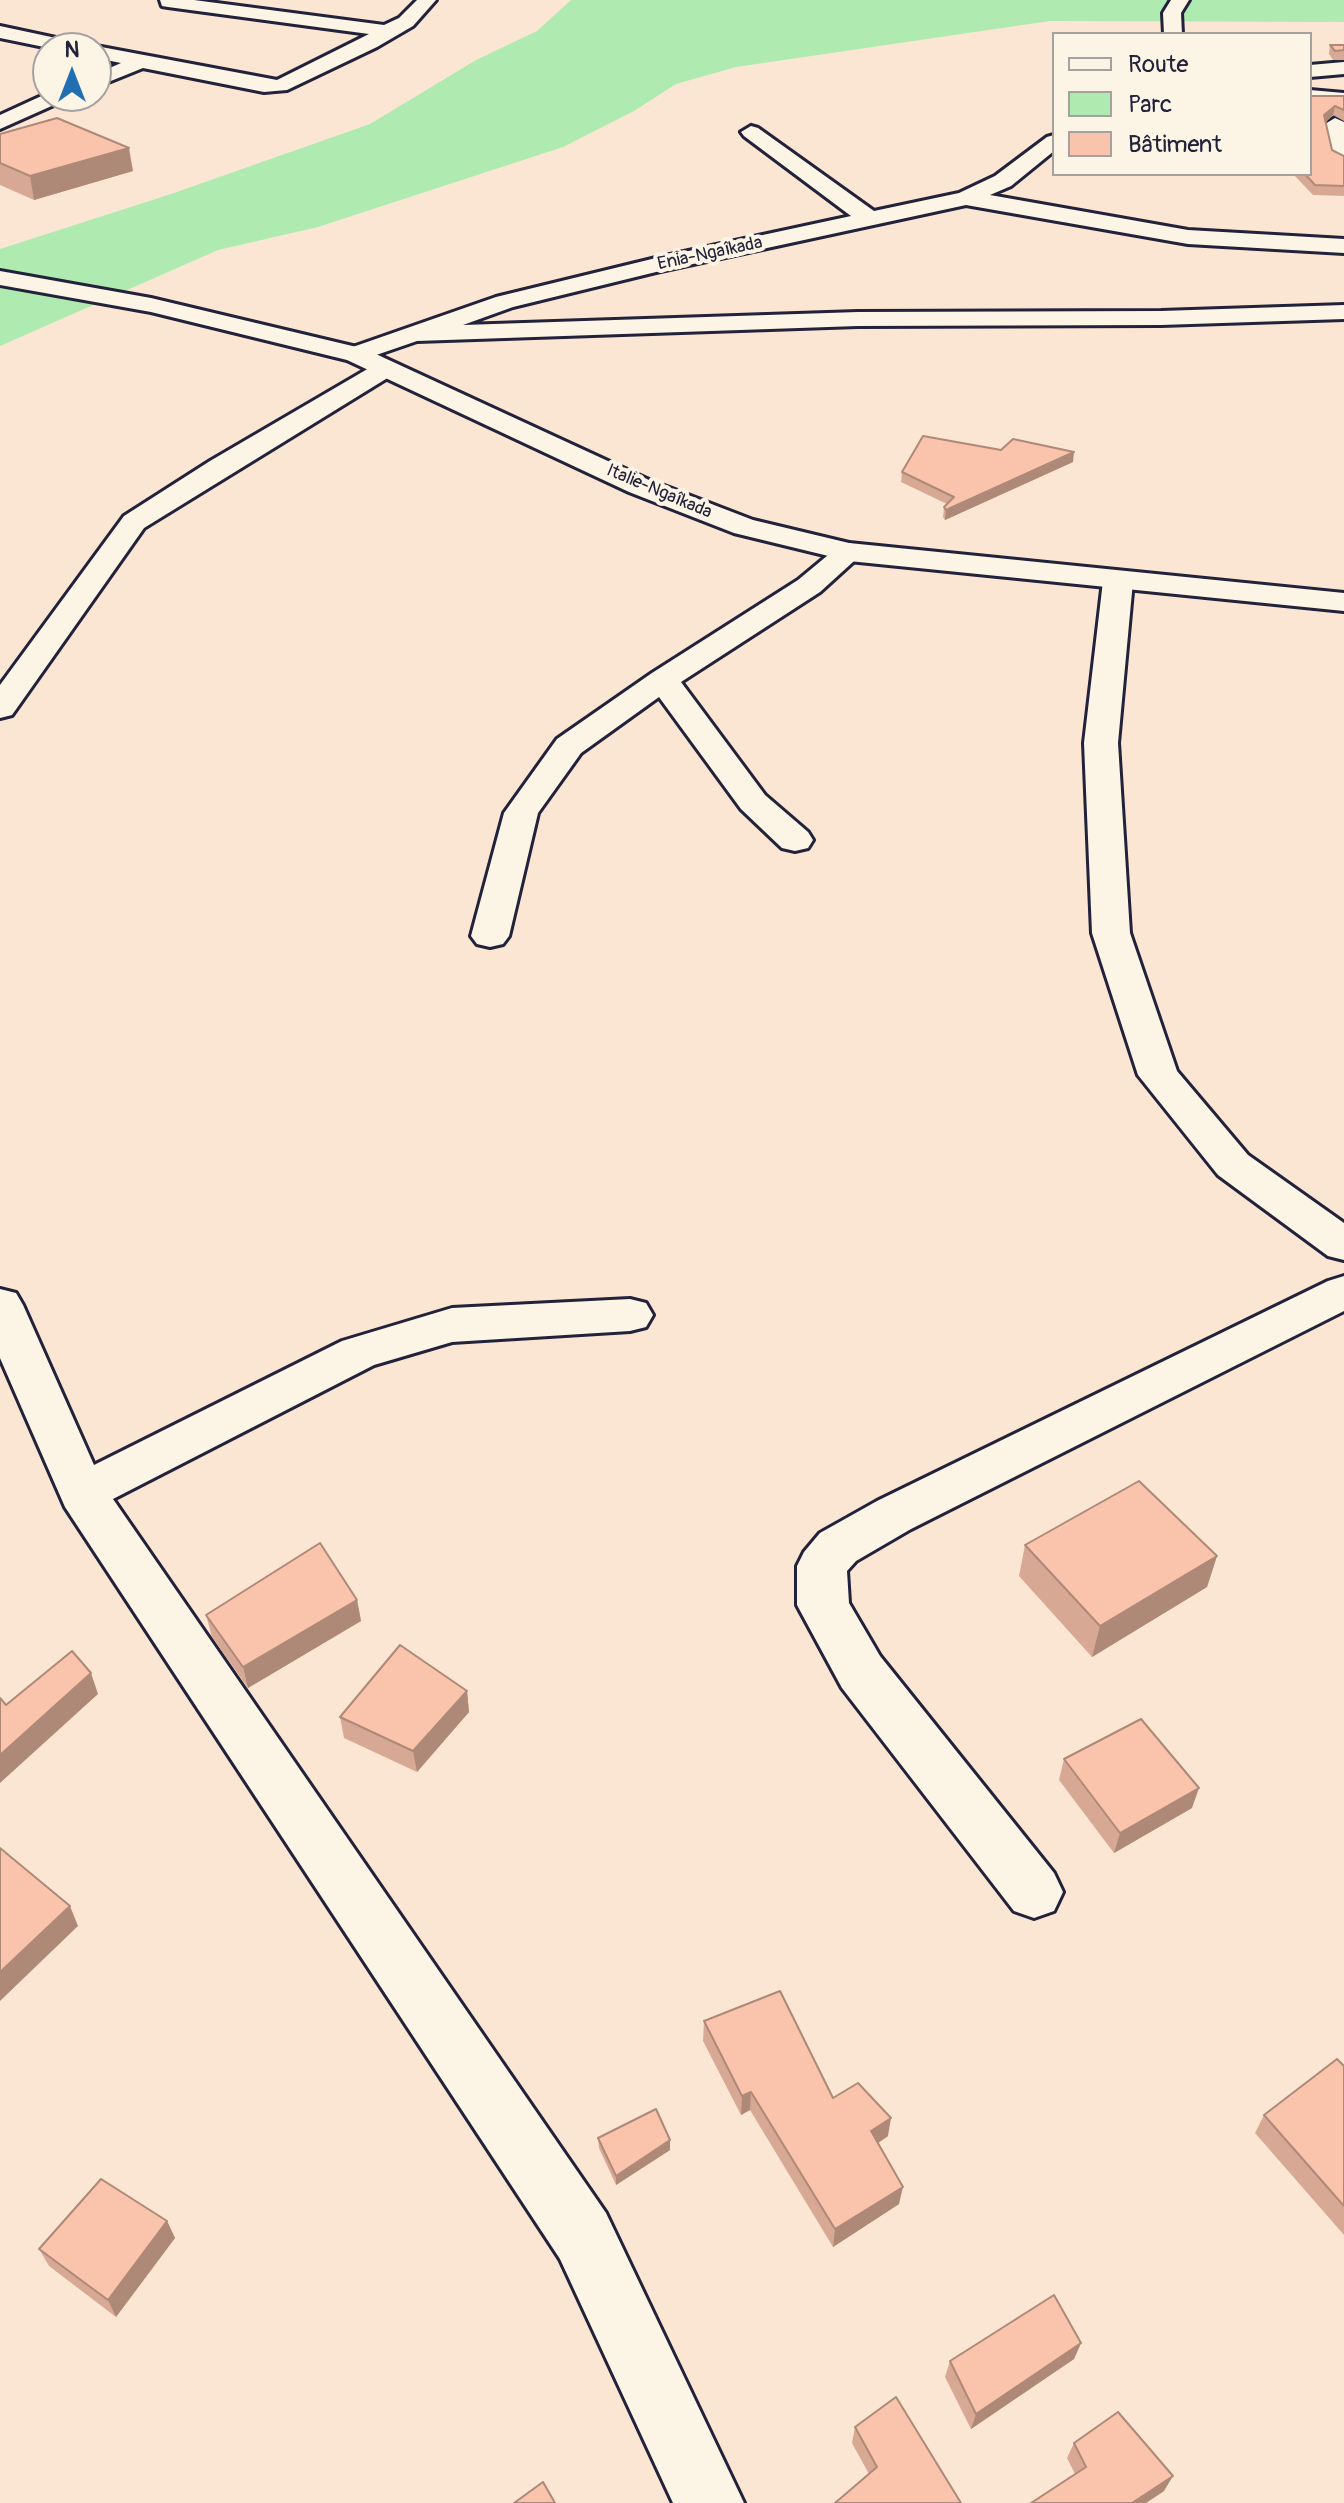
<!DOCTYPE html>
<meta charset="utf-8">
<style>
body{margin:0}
#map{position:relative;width:1344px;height:2503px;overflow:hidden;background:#fbe6d4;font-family:Pangolin,sans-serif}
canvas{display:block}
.legend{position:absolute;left:1052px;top:32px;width:260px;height:144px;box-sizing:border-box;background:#fcf5e5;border:2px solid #a5a1a1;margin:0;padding:10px 14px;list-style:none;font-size:24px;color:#22223b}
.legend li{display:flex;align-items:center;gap:16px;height:40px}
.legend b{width:40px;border:2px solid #a5a1a1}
.north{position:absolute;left:32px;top:32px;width:80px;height:80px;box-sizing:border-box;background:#fcf5e5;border:2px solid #a5a1a1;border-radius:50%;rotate:0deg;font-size:22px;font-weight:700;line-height:32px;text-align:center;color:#22223b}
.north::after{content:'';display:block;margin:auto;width:28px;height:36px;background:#1f6fb2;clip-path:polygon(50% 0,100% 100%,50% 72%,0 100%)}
</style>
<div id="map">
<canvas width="1344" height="2503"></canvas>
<ul class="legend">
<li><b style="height:10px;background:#fcf5e5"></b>Route</li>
<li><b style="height:22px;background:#afebb1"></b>Parc</li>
<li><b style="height:22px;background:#fac4ac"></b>Bâtiment</li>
</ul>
<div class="north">N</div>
</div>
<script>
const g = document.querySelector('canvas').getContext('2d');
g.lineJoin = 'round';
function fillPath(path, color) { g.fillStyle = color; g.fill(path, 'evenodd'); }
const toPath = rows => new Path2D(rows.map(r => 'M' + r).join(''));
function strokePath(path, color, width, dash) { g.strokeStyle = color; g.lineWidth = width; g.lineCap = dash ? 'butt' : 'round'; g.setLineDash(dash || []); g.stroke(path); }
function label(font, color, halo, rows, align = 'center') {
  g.font = font + ' Pangolin,sans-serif'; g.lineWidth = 8; g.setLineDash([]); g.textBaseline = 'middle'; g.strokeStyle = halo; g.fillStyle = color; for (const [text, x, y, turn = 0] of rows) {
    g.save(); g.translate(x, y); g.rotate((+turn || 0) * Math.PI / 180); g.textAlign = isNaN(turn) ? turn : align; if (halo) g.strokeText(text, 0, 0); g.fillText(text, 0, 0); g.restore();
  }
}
fillPath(toPath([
 [571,0,1344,0,1344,22,1050,21,736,67,676,84,634,111,563,147,318,227,218,250,0,346,0,249,171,194,370,124,476,60,537,31]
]), '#afebb1');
const lane = toPath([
 [1310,90,1344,93,1344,99,1310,96,1310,90]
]);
const street = toPath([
 [160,0,194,0,384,25,399,18,417,0,436,0,413,26,377,47,287,90,264,92,143,68,96,87,96,74,121,63,96,58,96,48,89,48,96,46,277,80,369,34,168,7,162,6,160,0],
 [1171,0,1189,0,1181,13,1182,34,1164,34,1163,13,1171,0],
 [0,26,84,44,87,48,49,48,0,38,0,26],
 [1344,62,1344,74,1310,77,1310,65,1344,62],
 [48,93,48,96,68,96,65,100,0,129,0,115,48,93],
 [1335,118,1344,122,1344,165,1333,159,1325,124,1335,118],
 [751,126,758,128,874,211,959,193,995,176,1047,137,1054,135,1054,151,1011,186,990,195,1188,230,1344,239,1344,253,1188,244,966,205,656,272,513,307,463,325,858,312,1161,311,1344,305,1344,319,1161,325,858,326,417,341,356,362,347,359,343,354,347,349,496,297,656,258,851,216,744,136,741,132,751,126],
 [385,361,394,364,398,369,394,374,144,528,12,715,0,718,0,685,124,516,210,461,376,364,385,361],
 [849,543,859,546,864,552,820,592,681,682,765,795,808,832,813,840,808,848,795,851,782,848,741,809,659,697,581,753,538,813,509,936,503,944,490,947,477,944,471,936,504,813,557,739,652,673,798,580,839,546,849,543],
 [1118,572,1129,575,1133,581,1118,743,1130,933,1177,1071,1248,1155,1344,1223,1344,1260,1328,1256,1218,1175,1138,1075,1092,933,1084,743,1103,581,1107,575,1118,572],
 [1344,1276,1344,1311,911,1529,856,1561,847,1571,849,1603,880,1656,1054,1873,1063,1892,1054,1911,1034,1918,1014,1911,842,1688,797,1605,797,1566,804,1552,820,1533,877,1501,1328,1281,1344,1276],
 [0,1289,16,1293,23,1305,94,1465,342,1341,452,1308,630,1299,646,1303,653,1315,646,1327,630,1331,452,1342,374,1365,113,1499,606,2213,744,2503,673,2503,560,2259,65,1507,0,1358,0,1289]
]);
const secondary = toPath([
 [0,271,151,298,365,349,649,480,753,520,849,543,1344,593,1344,611,849,561,734,533,629,492,347,360,151,312,0,285,0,271]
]);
strokePath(lane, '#22223b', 6);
strokePath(street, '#22223b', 6);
strokePath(secondary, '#22223b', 6);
fillPath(lane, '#fcf5e5');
fillPath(street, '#fcf5e5');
fillPath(secondary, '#fcf5e5');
fillPath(toPath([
 [1330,45,1344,45,1344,60,1333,60,1329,54],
 [1310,96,1344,96,1344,121,1333,115,1326,122,1332,150,1344,156,1344,196,1313,195,1293,174,1310,174],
 [0,134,133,171,34,200,0,185],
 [1073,462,945,520,943,517,944,507,947,504,901,482,902,472],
 [1025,1545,1217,1556,1207,1587,1092,1657,1019,1576],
 [357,1600,361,1621,248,1688,212,1637,206,1615],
 [467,1691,469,1712,417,1772,344,1738,340,1717],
 [1064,1759,1192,1808,1114,1853,1059,1780],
 [704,2021,833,2098,888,2136,878,2143,899,2204,833,2247,750,2110,741,2115,703,2041],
 [1344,2066,1344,2235,1255,2133,1264,2115],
 [598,2138,670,2150,616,2185,599,2148],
 [167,2221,175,2238,116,2317,49,2266,39,2249],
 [1081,2343,1074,2359,971,2429,945,2377,950,2361],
 [855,2427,961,2503,869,2474,852,2443],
 [1074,2443,1164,2491,1146,2503,1030,2503,1075,2474,1067,2458]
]), '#d7a994');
fillPath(toPath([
 [1335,106,1333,115,1322,125,1324,115],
 [129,148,133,171,34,200,30,176],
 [1074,452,1073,462,945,520,946,510],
 [1217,1556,1207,1587,1092,1657,1100,1626],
 [357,1600,361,1621,248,1688,243,1667],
 [91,1673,98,1694,0,1783,0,1755],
 [467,1691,469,1712,417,1772,413,1751],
 [1199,1788,1192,1808,1114,1853,1120,1833],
 [70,1906,78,1926,0,2001,0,1972],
 [751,2092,750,2110,741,2115,742,2096],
 [891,2118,888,2136,868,2150,871,2131],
 [670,2140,670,2150,616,2185,616,2176],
 [903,2187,899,2204,833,2247,835,2229],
 [167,2221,175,2238,116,2317,108,2300],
 [1081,2343,1074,2359,971,2429,976,2414],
 [1173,2476,1164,2491,1146,2503,1132,2503]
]), '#af8978');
const building = toPath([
 [1330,45,1344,45,1344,50,1335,51,1330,45],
 [1310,96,1344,96,1344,110,1335,106,1324,115,1332,150,1344,156,1344,186,1315,185,1305,174,1310,174,1310,96],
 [57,118,129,148,30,176,0,163,0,134,57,118],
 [923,436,1001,450,1013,439,1074,452,946,510,944,507,954,497,902,472,923,436],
 [1139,1481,1217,1556,1100,1626,1025,1545,1139,1481],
 [320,1543,357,1600,243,1667,206,1615,320,1543],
 [400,1645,467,1691,413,1751,340,1717,400,1645],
 [72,1651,91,1673,0,1755,0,1698,6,1705,72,1651],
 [1141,1719,1199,1788,1120,1833,1064,1759,1141,1719],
 [0,1848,70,1906,0,1972,0,1848],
 [780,1991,833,2098,858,2083,891,2118,871,2131,903,2187,835,2229,751,2092,742,2096,704,2021,780,1991],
 [1337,2059,1344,2066,1344,2206,1264,2115,1337,2059],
 [656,2109,670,2140,616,2176,598,2138,656,2109],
 [101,2179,167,2221,108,2300,39,2249,101,2179],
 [1054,2295,1081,2343,976,2414,950,2361,1054,2295],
 [896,2397,961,2503,835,2503,877,2467,855,2427,896,2397],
 [1118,2412,1173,2476,1132,2503,1031,2503,1086,2467,1074,2443,1118,2412],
 [543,2482,555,2503,514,2503,543,2482]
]);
fillPath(building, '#fac4ac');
strokePath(building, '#af8978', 2);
label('18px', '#22223b', '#fcf5e5', [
 ["Enia-Ngaîkada",710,254,-12],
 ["Italie-Ngaîkada",659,492,23]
]);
</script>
